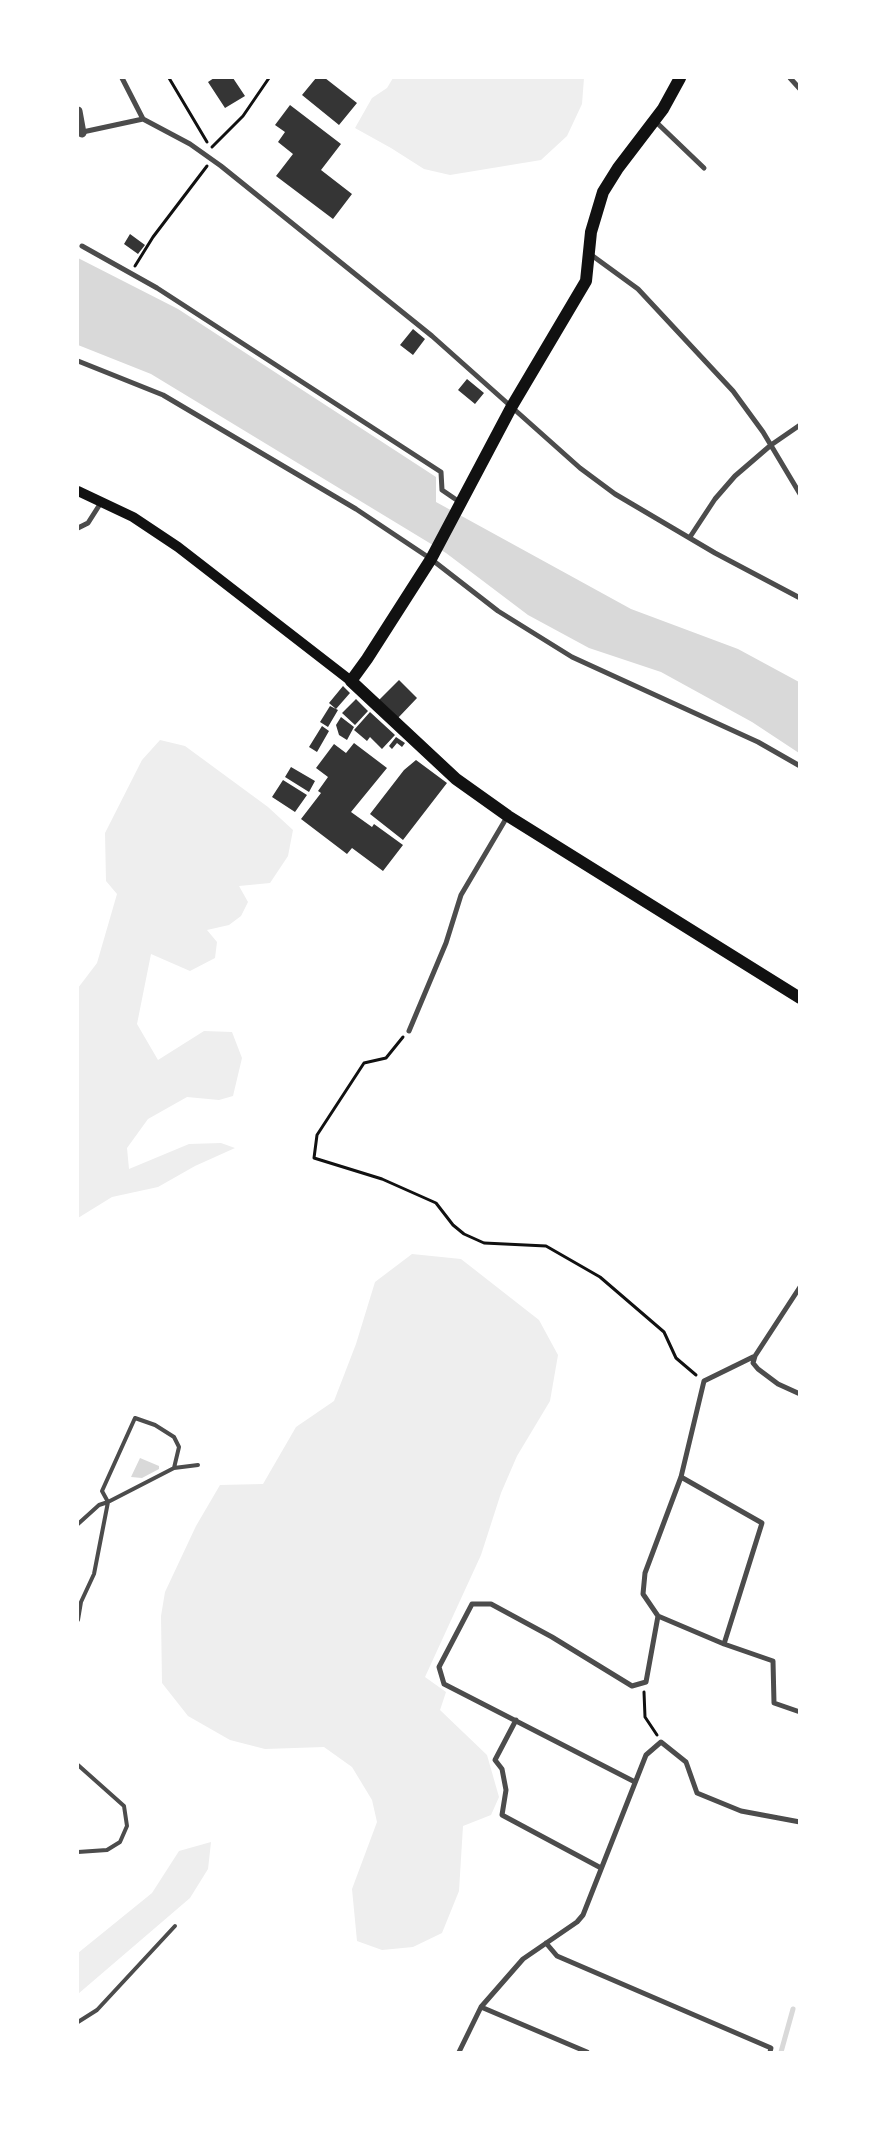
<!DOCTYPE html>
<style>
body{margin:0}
#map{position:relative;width:877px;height:2130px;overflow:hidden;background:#fff;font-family:"Alegreya Sans",sans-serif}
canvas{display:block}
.frame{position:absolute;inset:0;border:79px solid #fff;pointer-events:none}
</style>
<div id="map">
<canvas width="877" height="2130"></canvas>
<div class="frame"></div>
</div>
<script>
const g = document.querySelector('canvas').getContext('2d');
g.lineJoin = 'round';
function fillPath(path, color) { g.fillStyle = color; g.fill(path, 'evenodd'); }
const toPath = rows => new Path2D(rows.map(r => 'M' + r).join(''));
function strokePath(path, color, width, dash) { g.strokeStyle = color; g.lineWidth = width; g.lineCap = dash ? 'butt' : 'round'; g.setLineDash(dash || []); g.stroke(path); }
fillPath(toPath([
 [393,78,584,78,582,104,567,136,541,160,450,175,424,169,391,148,355,128,372,98,387,88],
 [160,740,185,746,268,807,293,830,288,856,270,883,239,886,248,902,241,916,229,925,207,930,217,942,215,958,190,971,151,954,137,1024,158,1060,204,1031,232,1032,242,1058,233,1096,219,1100,187,1097,148,1119,127,1148,129,1169,189,1144,221,1143,235,1148,195,1166,158,1187,112,1197,78,1218,78,988,97,963,117,894,106,881,105,833,142,760],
 [412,1254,461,1259,539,1320,558,1355,550,1401,517,1456,501,1493,481,1555,425,1677,446,1692,440,1710,487,1755,499,1797,491,1815,463,1826,459,1891,442,1933,413,1947,382,1950,357,1941,352,1889,377,1822,372,1800,352,1767,324,1747,265,1749,230,1740,188,1716,162,1683,161,1616,165,1592,196,1526,220,1485,263,1484,296,1427,334,1401,356,1344,375,1282],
 [211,1842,208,1869,190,1898,78,1994,78,1953,152,1893,179,1851]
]), '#eee');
fillPath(toPath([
 [78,258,178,309,436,477,436,502,631,609,738,649,799,682,799,753,752,722,661,672,589,648,528,615,446,553,151,374,78,345],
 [140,1458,159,1466,159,1469,142,1478,131,1477]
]), '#d9d9d9');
strokePath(toPath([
 [781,2052,793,2009]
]), '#d9d9d9', 5);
fillPath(toPath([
 [214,78,233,78,245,96,225,108,208,82],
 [316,78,325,78,357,103,339,125,302,95],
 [290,105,341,144,321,170,352,194,333,219,276,176,293,154,278,142,285,132,275,125],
 [130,234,145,245,138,254,124,244],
 [413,329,425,339,413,355,400,345],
 [467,379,484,393,475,404,458,390],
 [399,680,417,698,398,718,379,700],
 [343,686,350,693,336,709,329,703],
 [356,699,368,711,355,725,342,713],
 [330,706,338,710,328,727,320,722],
 [370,712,395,735,382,749,370,737,367,741,354,730],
 [341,717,354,727,347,740,339,735,336,725],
 [322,726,329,731,317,752,309,747],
 [396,737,405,743,402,747,397,743,392,749,389,746],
 [354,743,387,768,351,812,372,827,374,824,403,845,383,871,352,848,347,854,301,819,321,793,318,791,328,777,316,768,334,744,346,753],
 [416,760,447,783,403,840,370,814,404,770],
 [291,767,315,781,309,792,285,777],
 [283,780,307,795,295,812,272,797]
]), '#353535');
strokePath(toPath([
 [169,78,207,142],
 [212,147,243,116,269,78],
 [135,266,153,237,207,166],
 [403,1037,386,1058,364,1063,317,1135,314,1158,382,1179,436,1203,453,1225,464,1234,484,1243,546,1246,600,1277,664,1332,676,1358,696,1375],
 [644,1692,645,1717,657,1735]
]), '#111', 3);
strokePath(toPath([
 [78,1524,99,1505,108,1502,102,1491,135,1418,155,1425,174,1437,179,1447,174,1468],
 [78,1620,81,1602,94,1574,108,1502,174,1468,198,1465],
 [78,1765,124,1806,127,1826,120,1842,107,1850,78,1852],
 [78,2022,97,2010,175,1926]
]), '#4c4c4c', 4);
strokePath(toPath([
 [122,78,143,119],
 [790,78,800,89],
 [655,121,704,168],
 [78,133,143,119,190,144,221,166,432,336,580,468,615,494,715,553,800,598],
 [82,246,157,288,441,472,442,490,461,503],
 [590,254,638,289,733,391,763,432,800,494],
 [78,361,163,395,356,509,431,559,498,611,572,657,758,742,800,766],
 [78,528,88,523,102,501],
 [690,537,715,499,735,476,771,445,800,425],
 [409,1031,446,943,461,895,507,817],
 [755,1356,753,1363,758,1369,778,1384,800,1394],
 [658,1616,724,1644,762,1523,681,1477],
 [724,1644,773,1661,774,1703,800,1712],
 [516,1720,495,1760,502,1769,506,1790,502,1815,601,1868],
 [635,1782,444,1684,439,1667,472,1604,491,1604,552,1637,632,1686,646,1682,658,1616,643,1594,645,1573,681,1477,704,1381,755,1356,800,1287],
 [546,1943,557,1956,771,2048,770,2052],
 [481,2007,587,2052],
 [459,2052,481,2007,523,1959,577,1922,583,1915,646,1755,661,1742,686,1762,697,1793,741,1811,800,1822]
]), '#4c4c4c', 5);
strokePath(toPath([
 [78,111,82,133]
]), '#4c4c4c', 9);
strokePath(toPath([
 [78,491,133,517,178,547,351,681]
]), '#111', 10);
strokePath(toPath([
 [680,78,663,109,618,168,603,192,591,232,586,281,512,406,431,559,367,659,351,681,456,779,508,816,800,998]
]), '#111', 12);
</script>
